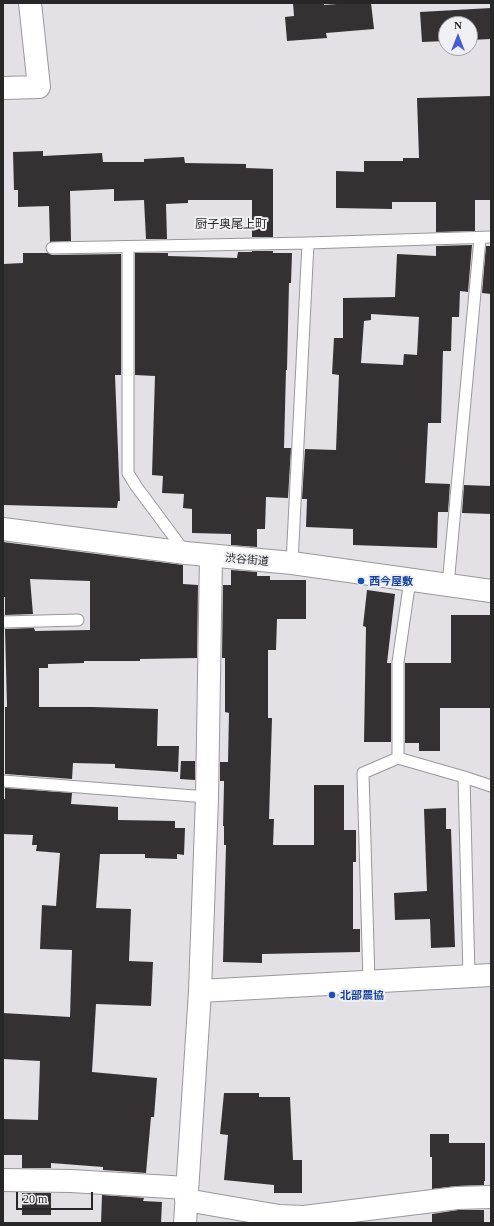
<!DOCTYPE html>
<meta charset="utf-8">
<style>
body{margin:0}
#map{position:relative;width:494px;height:1226px;overflow:hidden;background:#e3e1e6;font-family:Georgia,serif}
canvas{display:block}
.frame{position:absolute;inset:0;border:4px solid #272728;pointer-events:none}
.north{position:absolute;left:438px;top:16px;width:40px;height:40px;box-sizing:border-box;background:#f0eff3;border:1px solid #a09fa2;border-radius:50%;rotate:0deg;font-size:11px;font-weight:700;line-height:16px;text-align:center;color:#272728}
.north::after{content:'';display:block;margin:auto;width:14px;height:18px;background:#485ed2;clip-path:polygon(50% 0,100% 100%,50% 72%,0 100%)}
.scale{position:absolute;left:16px;top:1192px;width:77px;height:18px;box-sizing:border-box;border:2px solid #272728;border-top:0;padding-left:5px;font-size:12px;line-height:14px;white-space:nowrap;color:#272728;-webkit-text-stroke:3px #f0eff3;paint-order:stroke}
</style>
<div id="map">
<canvas width="494" height="1226"></canvas>
<div class="frame"></div>
<div class="north">N</div>
<div class="scale">20 m</div>
</div>
<script>
const g = document.querySelector('canvas').getContext('2d');
g.lineJoin = 'round';
function fillPath(path, color) { g.fillStyle = color; g.fill(path, 'evenodd'); }
const toPath = rows => new Path2D(rows.map(r => 'M' + r).join(''));
function strokePath(path, color, width, dash) { g.strokeStyle = color; g.lineWidth = width; g.lineCap = dash ? 'butt' : 'round'; g.setLineDash(dash || []); g.stroke(path); }
function label(font, color, halo, rows, align = 'center') {
  g.font = font + ' Georgia,"Noto Sans JP",serif'; g.lineWidth = 4; g.setLineDash([]); g.textBaseline = 'middle'; g.strokeStyle = halo; g.fillStyle = color; for (const [text, x, y, turn = 0] of rows) {
    g.save(); g.translate(x, y); g.rotate((+turn || 0) * Math.PI / 180); g.textAlign = isNaN(turn) ? turn : align; if (halo) g.strokeText(text, 0, 0); g.fillText(text, 0, 0); g.restore();
  }
}
fillPath(toPath([
 [293,3,324,3,324,5,350,3,371,3,374,29,326,33,327,38,287,41,285,17,294,16],
 [491,8,491,39,470,40,470,24,446,24,446,41,422,42,420,12],
 [491,96,491,200,475,200,475,231,436,232,436,202,392,202,392,209,336,208,336,171,364,172,364,161,403,161,403,158,419,158,417,98],
 [43,151,43,156,102,153,103,162,144,162,144,159,184,157,185,163,246,164,246,168,273,169,273,237,252,237,252,200,188,200,188,203,166,204,167,239,146,239,144,200,114,201,114,189,70,191,71,241,50,242,49,206,18,207,18,190,14,190,13,152],
 [472,245,468,292,460,291,459,317,452,317,451,351,443,351,441,423,428,423,425,483,450,484,448,512,438,512,437,548,353,545,353,529,306,527,307,499,302,499,305,449,336,450,339,375,332,374,334,338,343,338,343,298,395,297,397,254,436,256,436,246],
 [371,314,419,317,417,355,404,354,403,365,361,363,364,321,371,320],
 [486,246,491,246,491,294,482,293],
 [252,251,273,251,273,253,292,253,291,283,289,283,287,370,286,370,284,448,291,448,288,498,266,497,265,529,257,529,257,547,231,545,231,534,192,533,192,509,183,508,184,494,162,493,163,476,152,475,155,376,135,375,135,253,168,253,168,256,237,258,238,252,252,252],
 [23,253,48,253,52,255,121,254,121,375,115,375,120,501,118,501,117,508,3,505,3,264,23,263],
 [464,485,491,486,491,514,462,513],
 [3,542,183,565,183,584,198,585,197,658,140,659,140,661,84,661,84,663,48,664,48,668,39,668,39,707,93,707,158,709,157,746,179,746,178,772,115,768,115,764,73,763,72,779,5,774,5,707,7,707,5,629,34,628,35,631,90,630,90,581,30,579,33,614,5,615,5,597,3,597],
 [231,570,257,572,257,576,270,576,270,580,306,580,306,619,277,619,276,650,268,650,268,718,272,718,269,819,274,819,273,845,314,845,314,785,344,785,344,830,356,830,356,862,353,862,353,929,360,929,360,952,262,954,262,963,223,962,226,845,224,845,224,826,223,826,224,785,224,781,220,781,220,762,228,762,229,713,225,712,225,658,222,658,223,585,231,585],
 [367,590,395,594,387,663,391,663,391,742,364,742,366,627,363,626],
 [451,615,491,615,491,708,440,708,440,751,419,751,419,743,405,743,405,663,451,663],
 [181,761,195,761,195,780,180,779],
 [5,788,72,793,71,804,118,807,118,820,175,821,175,828,185,828,184,855,177,854,177,859,145,858,145,854,100,854,96,908,131,909,129,961,153,962,151,1006,96,1004,92,1072,157,1078,154,1117,151,1117,146,1173,103,1170,103,1167,51,1163,51,1168,22,1168,22,1155,3,1155,3,1119,38,1120,40,1061,3,1059,3,1013,70,1017,72,950,40,949,42,905,56,906,60,853,36,851,37,845,32,845,33,835,3,834,3,799,5,799],
 [446,808,446,829,451,829,455,947,431,948,430,919,395,920,394,893,427,891,424,809],
 [224,1093,259,1093,259,1097,290,1097,293,1160,302,1160,302,1193,274,1193,274,1185,224,1180,228,1135,220,1134],
 [430,1134,449,1134,449,1143,485,1143,485,1181,484,1181,484,1185,457,1186,432,1189,432,1157,430,1157],
 [22,1193,51,1193,51,1215,22,1215],
 [102,1195,144,1198,143,1201,162,1202,161,1223,101,1223],
 [458,1210,484,1210,484,1223,432,1223,432,1214]
]), '#353133');
const service = toPath([
 [128,247,128,473,136,486,185,552],
 [52,248,308,243,491,237],
 [292,563,308,243],
 [448,585,480,238],
 [3,622,78,620],
 [398,758,398,662,410,580],
 [464,777,491,786],
 [3,781,207,797],
 [369,982,363,773,398,758,464,777,469,976]
]);
const minor = toPath([
 [3,88,39,87,30,3],
 [3,1180,71,1181,187,1188],
 [186,1200,279,1216,304,1217,457,1198,491,1197],
 [185,1223,200,991,207,797,211,556]
]);
const tertiary = toPath([
 [200,991,491,975]
]);
const secondary = toPath([
 [3,529,186,553,292,563,491,591]
]);
strokePath(service, '#98979b', 13);
strokePath(minor, '#98979b', 24);
strokePath(tertiary, '#98979b', 24);
strokePath(secondary, '#98979b', 24);
strokePath(service, '#fff', 11);
strokePath(minor, '#fff', 22);
strokePath(tertiary, '#fff', 22);
strokePath(secondary, '#fff', 22);
for (const [x, y, r, color] of [
 [361,581,4,"#1a4fb4"],
 [332,995,4,"#1a4fb4"]
]) { const dot = new Path2D(); dot.arc(x, y, r, 0, 2 * Math.PI); g.fillStyle = color; g.fill(dot); strokePath(dot, '#f0eff3', 1.5); }
label('11px', '#272728', '#f0eff3', [
 ["渋谷街道",247,559,5]
]);
label('bold 11px', '#164399', '#f0eff3', [
 ["西今屋敷",369,581],
 ["北部農協",340,995]
], 'left');
label('12px', '#272728', '#f0eff3', [
 ["厨子奥尾上町",231,223]
]);
</script>
